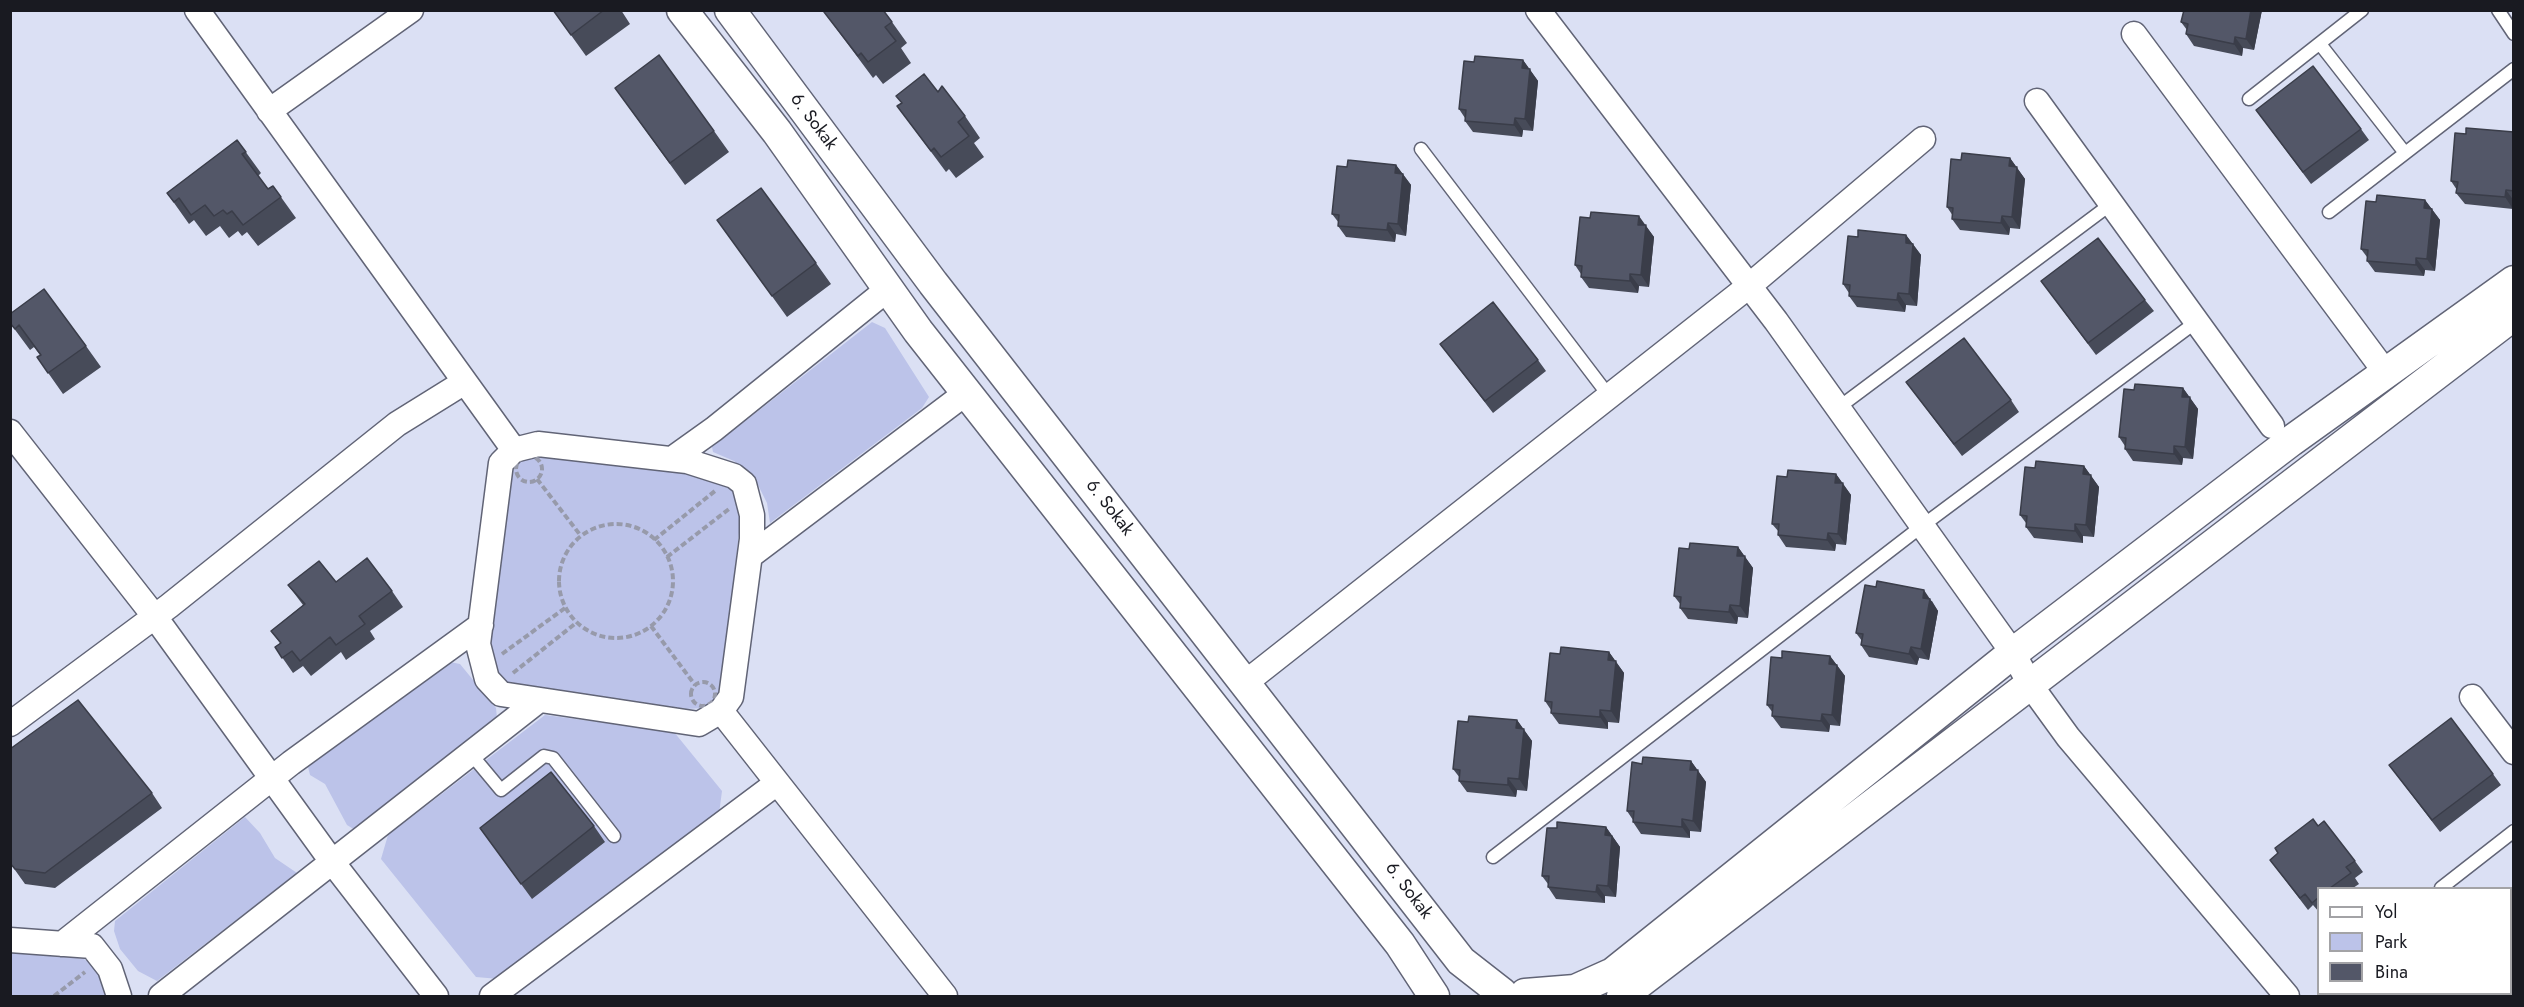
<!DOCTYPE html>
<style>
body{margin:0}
#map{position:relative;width:2524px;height:1007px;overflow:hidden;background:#dbe0f4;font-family:Jost,sans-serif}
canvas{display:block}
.frame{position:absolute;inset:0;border:12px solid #191a21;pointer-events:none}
.legend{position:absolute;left:2317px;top:887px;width:195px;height:108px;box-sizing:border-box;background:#fff;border:2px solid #a3a3a6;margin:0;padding:8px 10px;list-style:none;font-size:18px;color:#191a21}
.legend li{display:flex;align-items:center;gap:12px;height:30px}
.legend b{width:30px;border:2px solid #a3a3a6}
</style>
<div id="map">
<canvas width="2524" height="1007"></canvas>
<div class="frame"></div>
<ul class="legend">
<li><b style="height:8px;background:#fff"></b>Yol</li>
<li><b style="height:16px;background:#bcc3e9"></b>Park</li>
<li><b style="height:16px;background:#535768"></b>Bina</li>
</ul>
</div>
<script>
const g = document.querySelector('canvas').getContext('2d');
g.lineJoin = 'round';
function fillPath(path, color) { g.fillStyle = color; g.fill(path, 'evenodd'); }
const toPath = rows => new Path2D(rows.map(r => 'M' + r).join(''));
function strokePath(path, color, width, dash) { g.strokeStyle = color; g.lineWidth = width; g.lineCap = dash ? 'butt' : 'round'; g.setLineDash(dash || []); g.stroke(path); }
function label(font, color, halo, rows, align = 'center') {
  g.font = font + ' Jost,sans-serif'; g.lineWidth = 6; g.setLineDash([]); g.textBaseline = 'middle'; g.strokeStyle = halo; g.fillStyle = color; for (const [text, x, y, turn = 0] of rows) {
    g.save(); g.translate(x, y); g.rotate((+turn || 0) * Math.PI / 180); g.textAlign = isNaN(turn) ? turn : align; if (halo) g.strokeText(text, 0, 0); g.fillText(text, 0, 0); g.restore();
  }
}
fillPath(toPath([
 [872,322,885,328,929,397,922,408,770,523,767,503,758,485,734,461,713,452,712,447],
 [520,455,555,457,717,478,734,486,742,506,722,684,714,703,706,708,686,709,506,682,491,671,488,652,512,462],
 [450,662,460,664,496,708,497,718,355,830,347,825,325,784,310,775,308,767],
 [545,715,674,732,722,791,719,814,499,979,476,977,381,859,388,835],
 [245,817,260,833,275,858,297,873,157,981,138,971,120,949,114,931,115,921],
 [11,950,84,959,98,969,111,996,11,996]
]), '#bcc3e9');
const service = toPath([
 [2498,10,2514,34],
 [2320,44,2405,153],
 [2249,99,2362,10],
 [1421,149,1609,396],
 [2329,212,2514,69],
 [1838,408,2111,204],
 [471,754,501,790,544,756,553,758,614,836],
 [1493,857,1922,526,2196,322],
 [2441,888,2514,831]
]);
const minor = toPath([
 [197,10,514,450],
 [1538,10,1776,321,2013,653,2031,686,2068,737,2287,996],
 [2134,34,2386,373],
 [2037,101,2272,426],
 [269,111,411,10],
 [10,432,155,617,333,863,436,996],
 [538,444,687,461,734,476,744,484,752,515,752,539,731,697,721,711,699,724,501,694,487,679,478,644,501,463,514,450,538,444],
 [672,459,714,429,888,289],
 [750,556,966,393],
 [1245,683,1749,286,1923,139],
 [2472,697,2514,752],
 [721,711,945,996],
 [10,724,169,606,397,424,463,383],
 [10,940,92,946,110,969,119,996],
 [62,944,291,763,481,625],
 [161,996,539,700],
 [492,996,777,783]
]);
const tertiary = toPath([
 [682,10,777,132,918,331,1400,944,1434,996],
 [730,10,933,283,1461,961,1502,993],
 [1525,994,1575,990,1613,973,2013,653,2291,441,2514,281],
 [1622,996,2514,315]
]);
strokePath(service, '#616476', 15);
strokePath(minor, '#616476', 27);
strokePath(tertiary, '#616476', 33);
strokePath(toPath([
 '516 469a13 13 0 1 1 26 0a13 13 0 1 1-26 0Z',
 [537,479,581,536],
 '559 581a57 57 0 1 1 114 0a57 57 0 1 1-114 0Z',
 [654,540,715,491],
 [667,557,729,509],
 [651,626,695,685],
 [502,654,565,608],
 [513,673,576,623],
 '691 694a12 12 0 1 1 24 0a12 12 0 1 1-24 0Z',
 [54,996,85,972]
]), '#979aaa', 4, [6, 3]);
strokePath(service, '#fff', 12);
strokePath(minor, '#fff', 24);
strokePath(tertiary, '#fff', 30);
fillPath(toPath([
 [553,10,621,10,630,24,586,56],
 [2184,10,2262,10,2254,50,2243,48,2242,56,2194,46,2186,34,2187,30,2181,22],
 [824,12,892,22,907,43,901,48,911,63,883,84,876,75,873,78],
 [1523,60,1538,81,1533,131,1523,130,1522,137,1473,132,1465,121,1465,118,1459,109,1474,62],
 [615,88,714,131,729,152,685,185],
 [938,92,965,116,980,138,974,143,984,157,956,178,949,169,946,172,897,106],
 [2256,110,2361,129,2369,140,2311,184],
 [2514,132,2513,209,2465,204,2456,193,2457,190,2451,181,2466,134],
 [237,140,261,173,258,176,268,189,273,186,296,218,258,246,247,232,242,236,238,231,229,238,220,226,206,236,194,220,189,224,167,193],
 [2010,158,2025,179,2020,229,2010,228,2009,235,1960,230,1952,219,1953,216,1947,207,1961,160],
 [1396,165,1411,185,1406,236,1396,234,1395,242,1346,237,1338,226,1339,223,1332,214,1347,167],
 [2425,200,2440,220,2435,271,2425,270,2424,276,2375,272,2367,261,2367,257,2361,249,2376,202],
 [717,220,816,263,831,284,787,317],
 [1645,225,1654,237,1649,287,1639,286,1638,293,1589,288,1581,277,1581,274,1575,265],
 [1906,235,1921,255,1917,306,1906,305,1905,312,1857,307,1849,296,1849,293,1843,284,1858,237],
 [2041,281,2145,300,2154,311,2096,355],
 [10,323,86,346,101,367,63,394,37,357,40,355,34,347,30,350],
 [1440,344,1538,360,1546,371,1493,413],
 [1906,382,2011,400,2019,412,1962,456],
 [2183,388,2198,409,2193,459,2183,458,2182,465,2133,461,2125,449,2125,446,2119,437,2134,390],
 [2084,466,2099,487,2094,537,2083,536,2083,543,2034,538,2026,527,2026,523,2020,515,2035,468],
 [1836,474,1851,495,1846,545,1836,544,1835,551,1786,547,1778,535,1779,532,1772,524,1787,477],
 [1738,547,1753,568,1748,618,1738,617,1737,624,1688,619,1680,608,1681,605,1674,596,1689,549],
 [336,582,392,591,403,607,370,631,375,639,346,660,341,652,311,676,303,666,293,673,275,647,280,643,271,631,303,605,288,585],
 [1876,587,1932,601,1938,611,1929,660,1919,658,1917,665,1869,657,1861,645,1862,641,1856,633],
 [1609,652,1624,673,1619,723,1608,722,1608,729,1559,724,1551,713,1551,710,1545,701,1560,654],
 [1830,656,1845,676,1840,726,1830,725,1829,732,1781,728,1772,716,1773,713,1767,705,1782,658],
 [1517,720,1532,741,1527,791,1517,790,1516,797,1467,792,1459,781,1460,778,1453,769,1468,722],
 [1691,761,1706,782,1701,832,1690,831,1690,838,1641,834,1633,822,1633,820,1627,811,1642,764],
 [2389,765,2493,774,2501,785,2440,832],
 [152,793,162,808,55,888,25,884,10,863],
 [594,826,605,842,532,899,491,843],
 [2318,826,2355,861,2363,872,2355,878,2359,884,2353,888,2319,888,2319,912,2313,905,2308,910,2270,860],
 [1606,827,1620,847,1616,897,1605,896,1605,903,1556,899,1548,887,1548,884,1542,876,1557,828]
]), '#474b59');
fillPath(toPath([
 [2251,10,2262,10,2254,50,2246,39],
 [2235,37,2243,48,2242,56,2234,44],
 [1523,60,1538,81,1533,131,1525,119,1522,68],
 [1515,118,1523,130,1522,137,1514,125],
 [2010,158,2025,179,2020,229,2012,217,2009,166],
 [1396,165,1411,185,1406,236,1398,224,1395,173],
 [2506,190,2514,201,2513,209,2505,197],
 [2425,200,2440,220,2435,271,2427,259,2424,208],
 [1639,216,1654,237,1649,287,1641,275,1638,225],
 [2002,216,2010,228,2009,235,2001,223],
 [1388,223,1396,234,1395,242,1387,230],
 [1906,235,1921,255,1917,306,1909,294,1906,243],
 [2416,258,2425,270,2424,276,2416,265],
 [1630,274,1639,286,1638,293,1630,281],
 [1898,293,1906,305,1905,312,1897,300],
 [2183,388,2198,409,2193,459,2185,447,2182,397],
 [2174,446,2183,458,2182,465,2174,454],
 [2084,466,2099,487,2094,537,2086,525,2083,474],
 [1836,474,1851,495,1846,545,1838,534,1835,483],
 [2075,524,2083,536,2083,543,2075,531],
 [1828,533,1836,544,1835,551,1827,540],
 [1738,547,1753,568,1748,618,1740,606,1737,556],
 [1924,590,1938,611,1929,660,1921,649,1923,598],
 [1730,605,1738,617,1737,624,1729,612],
 [1911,647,1919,658,1917,665,1909,654],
 [1609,652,1624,673,1619,723,1611,711,1608,660],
 [1830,656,1845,676,1840,726,1832,715,1829,664],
 [1600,710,1608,722,1608,729,1600,717],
 [1822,714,1830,725,1829,732,1821,721],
 [1517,720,1532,741,1527,791,1519,779,1516,728],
 [1691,761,1706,782,1701,832,1693,821,1690,770],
 [1508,778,1517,790,1516,797,1508,785],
 [1682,819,1690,831,1690,838,1682,827],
 [1606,827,1620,847,1616,897,1608,886,1605,835],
 [1597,885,1605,896,1605,903,1596,892]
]), '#3a3d49');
const building = toPath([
 [553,10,604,10,571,35,553,10],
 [826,10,883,10,892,22,885,27,896,41,868,62,861,53,858,56,824,12,826,10],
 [2184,10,2251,10,2246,39,2235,37,2234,44,2186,34,2188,24,2181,22,2184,10],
 [659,55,714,131,670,163,615,88,659,55],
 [1475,56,1523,60,1522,68,1530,69,1525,119,1515,118,1514,125,1465,121,1466,110,1459,109,1464,61,1474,62,1475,56],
 [2313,66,2361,129,2303,172,2256,110,2313,66],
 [924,74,938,92,942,86,965,116,958,122,969,136,941,157,934,148,931,151,897,106,902,103,896,96,924,74],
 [2466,128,2514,132,2514,191,2506,190,2505,197,2456,193,2458,182,2451,181,2455,133,2466,134,2466,128],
 [237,140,246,152,242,154,268,189,273,186,281,197,243,225,232,211,227,214,223,210,214,216,205,205,191,215,179,198,174,202,167,193,237,140],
 [1962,153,2010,158,2009,166,2017,167,2012,217,2002,216,2001,223,1952,219,1953,208,1947,207,1951,159,1961,160,1962,153],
 [1348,160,1396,165,1395,173,1403,174,1398,224,1388,223,1387,230,1338,226,1339,215,1332,214,1337,166,1347,167,1348,160],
 [761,188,816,263,772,296,717,220,761,188],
 [2377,195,2425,200,2424,208,2432,209,2427,259,2416,258,2416,265,2367,261,2368,250,2361,249,2366,201,2376,202,2377,195],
 [1591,212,1639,216,1638,225,1646,225,1641,275,1630,274,1630,281,1581,277,1582,266,1575,265,1580,217,1590,218,1591,212],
 [1858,230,1906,235,1906,243,1913,244,1909,294,1898,293,1897,300,1849,296,1850,285,1843,284,1848,236,1858,237,1858,230],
 [2098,238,2145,300,2088,343,2041,281,2098,238],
 [44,289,86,346,48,373,37,357,41,355,19,325,15,329,10,323,10,314,44,289],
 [1493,302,1538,360,1485,401,1440,344,1493,302],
 [1964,338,2011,400,1954,444,1906,382,1964,338],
 [2135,384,2183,388,2182,397,2190,397,2185,447,2174,446,2174,454,2125,449,2126,438,2119,437,2124,389,2134,390,2135,384],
 [2036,461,2084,466,2083,474,2091,475,2086,525,2075,524,2075,531,2026,527,2027,516,2020,515,2025,467,2035,468,2036,461],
 [1788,470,1836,474,1835,483,1843,483,1838,534,1828,533,1827,540,1778,535,1779,524,1772,524,1777,476,1787,477,1788,470],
 [1690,543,1738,547,1737,556,1745,556,1740,606,1730,605,1729,612,1680,608,1681,597,1674,596,1679,548,1689,549,1690,543],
 [367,558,392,591,359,616,365,624,336,645,330,637,300,661,292,651,282,658,275,647,281,643,271,631,305,604,288,585,319,561,336,582,367,558],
 [1877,581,1924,590,1923,598,1930,599,1921,649,1911,647,1909,654,1861,645,1863,634,1856,633,1865,585,1876,587,1877,581],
 [1561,647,1609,652,1608,660,1616,661,1611,711,1600,710,1600,717,1551,713,1552,702,1545,701,1550,653,1560,654,1561,647],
 [1782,651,1830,656,1829,664,1837,665,1832,715,1822,714,1821,721,1772,716,1773,705,1767,705,1771,657,1782,658,1782,651],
 [78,700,152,793,45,873,15,869,10,863,10,749,78,700],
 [1469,716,1517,720,1516,728,1524,729,1519,779,1508,778,1508,785,1459,781,1460,770,1453,769,1458,721,1468,722,1469,716],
 [2451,718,2493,774,2432,820,2389,765,2451,718],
 [1643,757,1691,761,1690,770,1698,770,1693,821,1682,819,1682,827,1633,822,1634,811,1627,811,1632,762,1642,764,1643,757],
 [551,772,594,826,521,884,480,828,551,772],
 [2313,819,2318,826,2324,821,2355,861,2346,867,2351,873,2330,888,2319,888,2319,897,2312,903,2305,894,2300,898,2270,860,2278,853,2275,848,2313,819],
 [1557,822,1606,827,1605,835,1612,836,1608,886,1597,885,1596,892,1548,887,1549,876,1542,876,1547,828,1557,828,1557,822]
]);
fillPath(building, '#535768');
strokePath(building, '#3a3d49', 1.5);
label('18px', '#191a21', '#fff', [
 ["6. Sokak",813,122,53],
 ["6. Sokak",1109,508,52],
 ["6. Sokak",1408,891,53]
]);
</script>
